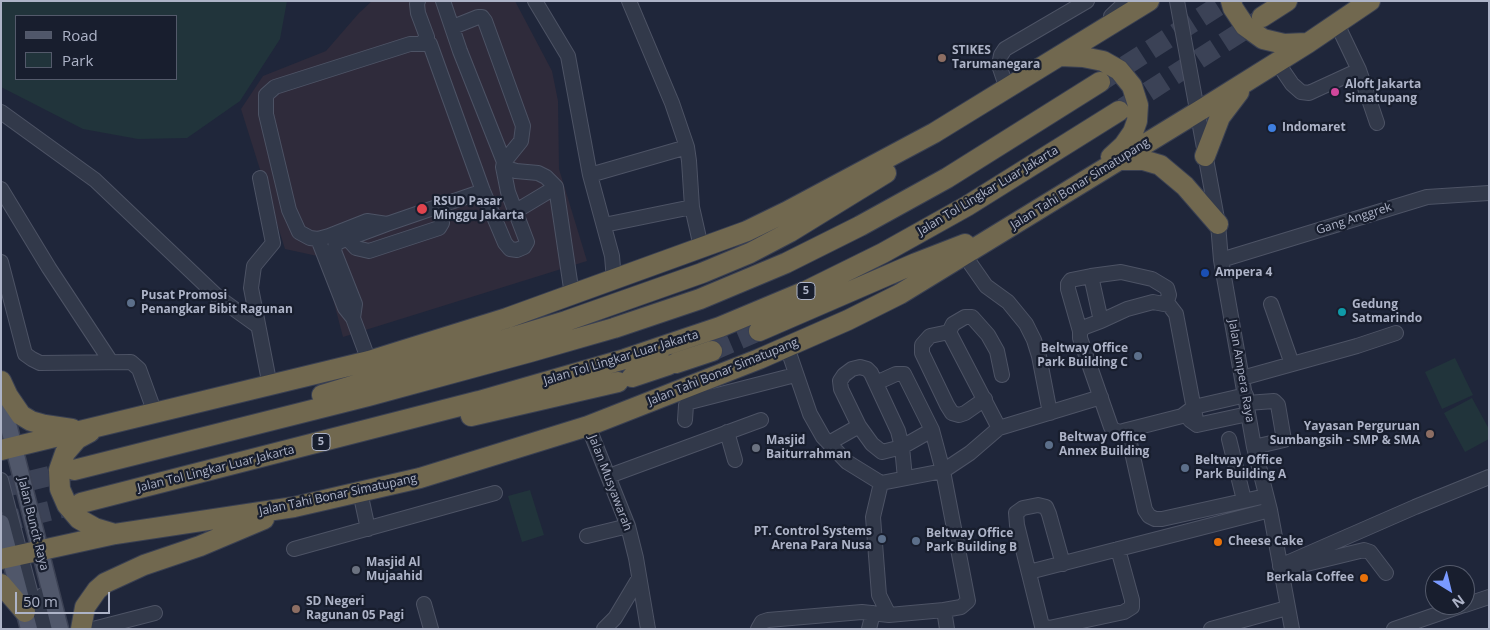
<!DOCTYPE html>
<style>
body{margin:0}
#map{position:relative;width:1490px;height:630px;overflow:hidden;background:#1f263a;font-family:"Open Sans",sans-serif}
canvas{display:block}
.frame{position:absolute;inset:0;border:2px solid #adb3c7;pointer-events:none}
.legend{position:absolute;left:15px;top:15px;width:162px;height:65px;box-sizing:border-box;background:#181e2e;border:1px solid #545a6b;margin:0;padding:6px 9px;list-style:none;font-size:15px;color:#adb3c7}
.legend li{display:flex;align-items:center;gap:10px;height:25px}
.legend b{width:25px;border:1px solid #545a6b}
.north{position:absolute;left:1425px;top:565px;width:50px;height:50px;box-sizing:border-box;background:#181e2e;border:1px solid #545a6b;border-radius:50%;rotate:144deg;font-size:14px;font-weight:700;line-height:20px;text-align:center;color:#adb3c7}
.north::after{content:'';display:block;margin:auto;width:18px;height:22px;background:#7a9aff;clip-path:polygon(50% 0,100% 100%,50% 72%,0 100%)}
.scale{position:absolute;left:15px;top:592px;width:95px;height:22px;box-sizing:border-box;border:2px solid #adb3c7;border-top:0;padding-left:6px;font-size:15px;line-height:18px;white-space:nowrap;color:#adb3c7;-webkit-text-stroke:4px #181e2e;paint-order:stroke}
</style>
<div id="map">
<canvas width="1490" height="630"></canvas>
<div class="frame"></div>
<ul class="legend">
<li><b style="height:6px;background:#50576a"></b>Road</li>
<li><b style="height:14px;background:#21343b"></b>Park</li>
</ul>
<div class="north">N</div>
<div class="scale">50 m</div>
</div>
<script>
const g = document.querySelector('canvas').getContext('2d');
g.lineJoin = 'round';
function fillPath(path, color) { g.fillStyle = color; g.fill(path, 'evenodd'); }
const toPath = rows => new Path2D(rows.map(r => 'M' + r).join(''));
function strokePath(path, color, width, dash) { g.strokeStyle = color; g.lineWidth = width; g.lineCap = dash ? 'butt' : 'round'; g.setLineDash(dash || []); g.stroke(path); }
function label(font, color, halo, rows, align = 'center') {
  g.font = font + ' "Open Sans",sans-serif'; g.lineWidth = 4.5; g.setLineDash([]); g.textBaseline = 'middle'; g.strokeStyle = halo; g.fillStyle = color; for (const [text, x, y, turn = 0] of rows) {
    g.save(); g.translate(x, y); g.rotate((+turn || 0) * Math.PI / 180); g.textAlign = isNaN(turn) ? turn : align; if (halo) g.strokeText(text, 0, 0); g.fillText(text, 0, 0); g.restore();
  }
}
fillPath(toPath([
 [372,1,515,1,552,71,558,101,559,169,587,261,343,337,322,257,285,249,241,109,263,76,326,51,359,13]
]), '#2f2b3b');
fillPath(toPath([
 [1,1,287,1,280,39,240,101,187,138,138,139,83,129,1,87],
 [16,16,176,16,176,79,16,79],
 [1455,358,1473,395,1442,409,1425,372],
 [1472,398,1489,429,1489,439,1465,452,1444,413],
 [530,490,544,535,522,542,508,496]
]), '#21343b');
strokePath(toPath([
 [1100,82,1226,1],
 [1123,108,1261,19],
 [712,351,759,331],
 [1,488,74,470],
 [1,523,81,503]
]), '#3b4256', 20, [20, 10]);
const minor = toPath([
 [418,1,417,4,418,13,427,37,421,44],
 [443,1,460,51,504,162,503,167,508,192,527,242,524,247,517,250,510,249,505,243,483,191,430,44,410,44,275,87,266,95,266,114,289,210,299,232,310,238,318,239,329,236,367,221,387,224,483,191],
 [535,1,568,56,590,175],
 [629,1,672,103,687,147],
 [1177,1,1218,224,1221,260,1254,447,1270,510,1292,629],
 [1111,16,1127,1],
 [1337,24,1359,70,1377,123],
 [453,27,478,17,482,17,485,21,523,126,521,141,504,162],
 [1277,62,1292,84,1301,92,1309,93,1359,70],
 [1007,89,999,65,1001,55,1005,49,1087,1],
 [1,112,95,180,219,298,258,326],
 [503,167,516,171,538,173,546,177,556,187,572,295],
 [260,178,273,243,254,266,251,288,270,386],
 [1,189,49,268,111,362],
 [516,211,556,187],
 [604,225,692,207],
 [318,239,345,308,353,318,369,361],
 [348,239,356,248,369,251,439,228,442,223,439,205],
 [965,256,986,286,1008,302,1026,324,1034,340,1039,356,1050,413],
 [1221,260,1427,197,1489,193],
 [1,262,25,354,32,359,40,363,131,362,139,369,155,413],
 [614,280,612,256,590,175,687,147,689,161,692,207,701,247],
 [1166,304,1169,295,1167,288,1152,279,1121,272,1091,276,1101,321,1085,327,1080,331,1080,338,1111,427,1114,430,1120,432,1127,430,1182,416,1194,407,1246,395],
 [1271,304,1292,364],
 [353,318,355,304,334,251,336,243,387,224],
 [1101,321,1127,309,1153,302,1169,305,1176,314,1197,425],
 [1080,331,1068,289,1068,284,1071,280,1091,276],
 [949,332,999,428],
 [787,347,810,414,823,437,847,462,881,483],
 [1242,378,1357,346,1396,333],
 [876,383,896,374,904,374,932,430,943,471,968,601,961,607,944,610],
 [985,399,965,413,959,415,952,413,947,405,922,353,922,345,930,336,949,332,953,324,965,317,972,317,988,335,997,351,1002,375],
 [1247,403,1274,401,1278,405,1284,440,1254,447],
 [685,420,686,405,690,402,795,375],
 [1190,420,1197,425,1248,414],
 [588,426,628,526,636,558,648,629],
 [1127,430,1145,510,1149,516,1155,519,1162,519,1266,496],
 [727,432,735,460],
 [1229,439,1244,500],
 [829,443,859,426],
 [609,476,761,420],
 [905,478,902,447,898,431,871,373,867,369,860,367,852,369,844,375,840,381,841,389,859,426,872,444,882,452,902,447,932,430],
 [1,480,40,629],
 [360,492,368,529],
 [587,536,628,526],
 [294,549,495,493],
 [1063,564,1049,514,1046,507,1038,505,1023,508,1016,513,1017,525,1042,626,1049,628,1124,612,1132,607,1132,600,1118,549],
 [1280,566,1415,507,1489,477],
 [1290,568,1364,550,1370,552,1386,573],
 [1029,572,1270,510],
 [43,595,51,629],
 [424,604,431,629],
 [1465,605,1489,597],
 [93,629,155,613],
 [604,629,615,618,639,578],
 [758,629,762,622,768,620,862,612,889,615],
 [869,629,873,613],
 [947,629,944,610,889,615,879,595,873,517,881,483,943,471,970,453,999,428,1101,397],
 [1211,629,1287,608],
 [1394,629,1464,605]
]);
const major = toPath([
 [1,396,60,629],
 [1,523,29,629]
]);
const highway = toPath([
 [1231,1,1233,8,1245,26,1263,39,1284,44,1306,43],
 [1262,17,1287,1],
 [1060,56,1083,57,1103,61,1119,70,1132,86,1138,105,1137,121,1133,132,1124,145,1111,157],
 [1205,156,1220,117,1239,92],
 [1119,160,1143,160,1160,165,1185,186,1218,224],
 [759,331,916,263,965,244],
 [676,363,712,351],
 [632,377,668,365],
 [1,381,8,396,21,415,31,421,45,425,72,429],
 [322,395,566,321,702,273,750,253,790,232,886,173],
 [471,416,618,382],
 [90,432,77,439,65,453,59,470,60,489,67,505,79,519,95,528,115,534],
 [1,450,369,361,507,318,747,231,786,212,934,133,1149,1],
 [74,470,368,396,530,352,614,328,700,299,786,263,860,226,947,178,1100,82],
 [81,503,479,401,625,359,720,327,806,291,883,253,967,206,1119,111],
 [1,559,115,534,294,507,420,478,588,426,759,359,848,320,900,294,1204,108,1308,43,1370,1],
 [1,584,25,612],
 [81,629,85,607,97,590,105,583,144,565,200,546,264,519]
]);
strokePath(minor, '#4d5365', 16);
strokePath(major, '#3c4254', 19);
strokePath(highway, '#3a4052', 22);
strokePath(minor, '#32394a', 14);
strokePath(major, '#50576a', 16);
strokePath(highway, '#71684f', 20);
for (const [x, y, r, color] of [
 [942,58,5,"#8d6e63"],
 [1335,92,5,"#d1479c"],
 [1272,128,5,"#3f7fe0"],
 [422,209,6,"#e0444e"],
 [1205,273,5,"#1a4fb4"],
 [131,303,5,"#5c6f8a"],
 [1342,312,5,"#0f9aa8"],
 [1138,356,5,"#5c6f8a"],
 [1430,434,5,"#8d6e63"],
 [1049,445,5,"#5c6f8a"],
 [756,448,5,"#6b7280"],
 [1185,468,5,"#5c6f8a"],
 [882,539,5,"#5c6f8a"],
 [916,541,5,"#5c6f8a"],
 [1218,542,5,"#e8710a"],
 [356,570,5,"#6b7280"],
 [1364,578,5,"#e8710a"],
 [296,609,5,"#8d6e63"]
]) { const dot = new Path2D(); dot.arc(x, y, r, 0, 2 * Math.PI); g.fillStyle = color; g.fill(dot); strokePath(dot, '#181e2e', 2); }
for (const [x, y, w] of [
 [806,291,18],
 [321,442,18]
]) { const box = new Path2D(); box.roundRect(x - w / 2, y - 8.5, w, 17, 4); g.fillStyle = '#181e2e'; g.fill(box); strokePath(box, '#adb3c7', 1); }
label('bold 11px', '#adb3c7', null, [
 ["5",806,291],
 ["5",321,442]
]);
label('bold 12px', '#adb3c7', '#181e2e', [
 ["STIKES",952,51],
 ["Tarumanegara",952,65],
 ["Aloft Jakarta",1345,85],
 ["Simatupang",1345,99],
 ["Indomaret",1282,128],
 ["RSUD Pasar",433,202],
 ["Minggu Jakarta",433,216],
 ["Ampera 4",1215,273],
 ["Pusat Promosi",141,296],
 ["Penangkar Bibit Ragunan",141,310],
 ["Gedung",1352,305],
 ["Satmarindo",1352,319],
 ["Beltway Office",1128,349,"right"],
 ["Park Building C",1128,363,"right"],
 ["Yayasan Perguruan",1420,427,"right"],
 ["Sumbangsih - SMP & SMA",1420,441,"right"],
 ["Beltway Office",1059,438],
 ["Annex Building",1059,452],
 ["Masjid",766,441],
 ["Baiturrahman",766,455],
 ["Beltway Office",1195,461],
 ["Park Building A",1195,475],
 ["PT. Control Systems",872,532,"right"],
 ["Arena Para Nusa",872,546,"right"],
 ["Beltway Office",926,534],
 ["Park Building B",926,548],
 ["Cheese Cake",1228,542],
 ["Masjid Al",366,563],
 ["Mujaahid",366,577],
 ["Berkala Coffee",1354,578,"right"],
 ["SD Negeri",306,602],
 ["Ragunan 05 Pagi",306,616]
], 'left');
label('12px', '#adb3c7', '#181e2e', [
 ["Jalan Tahi Bonar Simatupang",1080,184,-32],
 ["Jalan Tol Lingkar Luar Jakarta",988,191,-31],
 ["Gang Anggrek",1354,219,-18],
 ["Jalan Tol Lingkar Luar Jakarta",621,358,-17],
 ["Jalan Ampera Raya",1241,371,80],
 ["Jalan Tahi Bonar Simatupang",723,372,-22],
 ["Jalan Tol Lingkar Luar Jakarta",216,469,-14],
 ["Jalan Musyawarah",610,483,69],
 ["Jalan Tahi Bonar Simatupang",338,495,-12],
 ["Jalan Buncit Raya",33,524,76]
]);
</script>
